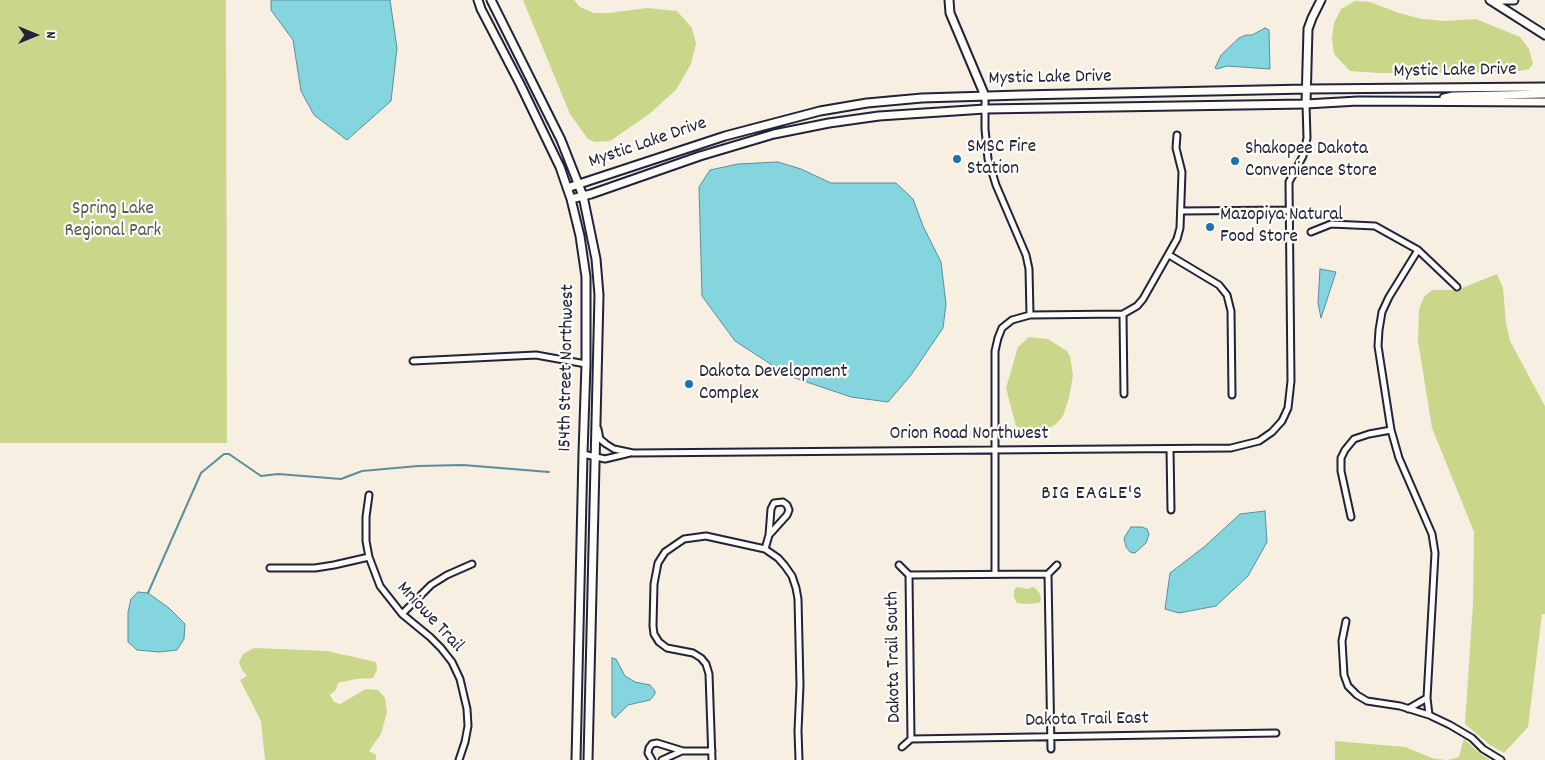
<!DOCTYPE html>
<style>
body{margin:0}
#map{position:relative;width:1545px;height:760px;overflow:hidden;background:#f7efe2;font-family:Dekko,sans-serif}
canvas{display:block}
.north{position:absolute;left:10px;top:10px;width:50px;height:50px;-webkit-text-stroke:4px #fdfcf7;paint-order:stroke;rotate:90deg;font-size:14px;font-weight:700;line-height:20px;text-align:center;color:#22223b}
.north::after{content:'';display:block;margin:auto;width:18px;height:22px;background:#22223b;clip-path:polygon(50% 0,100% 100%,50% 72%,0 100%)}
</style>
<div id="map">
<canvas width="1545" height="760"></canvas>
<div class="north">N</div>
</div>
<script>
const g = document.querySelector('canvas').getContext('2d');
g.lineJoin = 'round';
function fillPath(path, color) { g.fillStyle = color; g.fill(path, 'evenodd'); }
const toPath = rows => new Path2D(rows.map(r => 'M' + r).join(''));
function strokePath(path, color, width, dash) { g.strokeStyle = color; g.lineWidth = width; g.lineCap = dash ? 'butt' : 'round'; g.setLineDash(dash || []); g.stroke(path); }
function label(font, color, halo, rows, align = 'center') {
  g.font = font + ' Dekko,sans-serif'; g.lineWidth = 4.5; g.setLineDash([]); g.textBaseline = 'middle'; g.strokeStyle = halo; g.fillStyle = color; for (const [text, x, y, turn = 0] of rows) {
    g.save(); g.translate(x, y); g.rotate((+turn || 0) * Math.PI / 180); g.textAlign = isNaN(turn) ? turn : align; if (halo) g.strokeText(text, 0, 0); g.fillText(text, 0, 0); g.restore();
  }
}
fillPath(toPath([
 [0,0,226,0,227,443,0,443],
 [523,0,574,0,580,7,594,13,609,13,647,8,677,11,692,28,696,43,691,64,676,90,648,115,610,141,595,142,588,139,570,114],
 [1355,1,1370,2,1399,13,1422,19,1445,21,1476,19,1520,37,1529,49,1533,64,1529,69,1514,72,1379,73,1350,71,1334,54,1332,38,1334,23,1341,9],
 [1497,274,1503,288,1506,323,1510,341,1545,406,1545,614,1542,614,1528,727,1504,753,1490,745,1465,724,1473,603,1474,532,1432,428,1418,341,1419,309,1424,297,1432,290,1457,290],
 [1029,337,1048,339,1067,351,1070,356,1073,375,1069,398,1063,416,1056,424,1044,431,1033,432,1025,430,1016,426,1006,388,1018,347],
 [1017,587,1028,589,1032,587,1035,588,1040,594,1041,600,1039,603,1025,604,1017,603,1014,597,1014,590],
 [254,648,327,651,376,662,377,670,373,678,356,679,338,683,336,690,330,695,334,702,340,704,366,689,378,690,385,698,387,712,381,734,369,751,376,755,376,760,265,760,261,721,240,680,247,676,242,670,239,662,243,654],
 [1464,738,1477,751,1490,760,1448,760,1459,757],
 [1335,741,1405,747,1432,758,1445,760,1335,760]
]), '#cad78b');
const water = toPath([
 [271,0,390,0,397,48,391,101,347,140,314,115,301,91,293,40,271,10,271,0],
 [1265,28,1269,30,1270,69,1227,66,1217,69,1215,68,1221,55,1239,38,1246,35,1252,35,1265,28],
 [778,162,801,169,831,183,896,183,913,199,923,226,941,262,946,304,943,328,911,375,888,402,851,397,789,376,735,341,702,296,699,187,710,170,738,164,778,162],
 [1320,269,1336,272,1321,318,1318,303,1320,269],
 [1265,511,1267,542,1248,576,1216,606,1179,613,1165,609,1170,573,1204,547,1240,514,1265,511],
 [1131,527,1142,527,1147,529,1149,534,1146,543,1135,553,1130,552,1126,547,1124,538,1131,527],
 [138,592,148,593,169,608,185,624,184,639,177,650,159,652,137,650,128,642,128,612,131,599,138,592],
 [612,658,616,659,625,676,635,682,650,685,655,691,655,694,650,700,628,705,615,718,612,715,612,658]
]);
fillPath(water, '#84d5dd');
strokePath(water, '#5d8d9c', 1);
strokePath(toPath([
 [148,593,201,473,224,454,229,454,261,476,278,474,341,479,362,471,418,466,463,465,549,472]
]), '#5d8d9c', 2);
const street = toPath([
 [985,96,985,129,988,159,996,185,1026,255,1029,269,1030,315],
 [1181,211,1289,210],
 [1311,232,1331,224,1375,226,1418,250,1457,287],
 [1418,250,1389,297,1382,312,1379,330,1378,346,1391,430,1399,458,1432,534,1435,553,1427,698,1429,715],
 [1169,255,1219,285,1227,295,1231,311,1232,395],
 [1123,314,1124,394],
 [413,361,536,355,586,364],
 [598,429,600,439,606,444,614,449,633,453,1231,448,1259,441,1272,432,1282,421,1288,408,1291,381,1289,182,1303,156,1307,138,1306,104],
 [1170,449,1171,510],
 [583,454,605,459,630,453],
 [369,495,366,517,366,541,369,557,380,586,402,614,430,637,441,648,452,662,460,679,467,709,468,726,465,742,459,760],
 [1351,517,1341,471,1341,458,1345,450,1354,439,1369,434,1391,430],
 [765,549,769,535,771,509,774,503,783,502,787,505,789,510,787,515,769,535],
 [899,565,909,575],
 [270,568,315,568,334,565,369,557],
 [995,574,995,351,998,338,1002,328,1012,320,1030,315,1123,314,1137,306,1143,299,1177,239,1180,228,1182,172,1176,148,1177,135],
 [1048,574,1051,749],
 [1048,574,1057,565],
 [909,575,911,739],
 [909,575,1048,574],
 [402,614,431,585,447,575,472,564],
 [1346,621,1342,641,1344,675,1348,686,1357,695,1367,701,1400,706,1429,715,1450,725,1472,738,1483,749,1501,760],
 [1408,709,1427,698],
 [902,747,911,739,1276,733],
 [652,760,648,753,649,748,652,744,657,743,683,751,712,751],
 [662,760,682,751],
 [712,760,709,674,706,664,701,658,693,653,667,648,659,642,654,634,653,626,654,584,658,563,665,552,684,539,706,536,765,549,778,558,785,566,792,576,796,588,798,599,800,685,798,731,799,760]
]);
const secondary = toPath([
 [478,0,481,9,520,84,560,167,571,199,580,236,586,277,586,364,583,454,576,760],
 [491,0,561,140,583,196,596,259,599,295,588,760],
 [949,0,950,13,985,96],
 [1490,0,1545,35],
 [1494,0,1514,0],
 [1444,98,1453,96,1545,94],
 [1306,104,1308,29,1312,18,1321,0],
 [567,188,725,136,820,111,867,103,922,98,1021,95,1307,89,1545,87],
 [571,199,591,194,700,156,774,134,829,123,879,116,985,109,1306,104,1358,101,1545,102]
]);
strokePath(street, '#22223b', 9);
strokePath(secondary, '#22223b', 11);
strokePath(street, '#fdfcf7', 5);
strokePath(secondary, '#fdfcf7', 7);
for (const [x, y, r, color] of [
 [957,159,5,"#1f6fb2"],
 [1235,161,5,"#1f6fb2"],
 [1210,227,5,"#1f6fb2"],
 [689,384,5,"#1f6fb2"]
]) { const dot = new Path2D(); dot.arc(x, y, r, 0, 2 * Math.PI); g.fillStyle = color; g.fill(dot); strokePath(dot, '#fdfcf7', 2); }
label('19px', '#22223b', '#fdfcf7', [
 ["Mystic Lake Drive",1455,72,-1],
 ["Mystic Lake Drive",1050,79,-1],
 ["Mystic Lake Drive",648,144,-19],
 ["154th Street Northwest",568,368,-89],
 ["Orion Road Northwest",969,435],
 ["Mniowe Trail",429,618,47],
 ["Dakota Trail South",895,657,-91],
 ["Dakota Trail East",1087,721,-1]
]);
label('19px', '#22223b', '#fdfcf7', [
 ["SMSC Fire",967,148],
 ["Station",967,170],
 ["Shakopee Dakota",1245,150],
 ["Convenience Store",1245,172],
 ["Mazopiya Natural",1220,216],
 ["Food Store",1220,238],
 ["Dakota Development",699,373],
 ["Complex",699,395]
], 'left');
label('19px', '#545853', '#fdfcf7', [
 ["Spring Lake",113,210],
 ["Regional Park",113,232]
]);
g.letterSpacing = '1px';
label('20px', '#22223b', '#fdfcf7', [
 ["BIG EAGLE'S",1092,495]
]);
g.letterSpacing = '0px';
</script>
